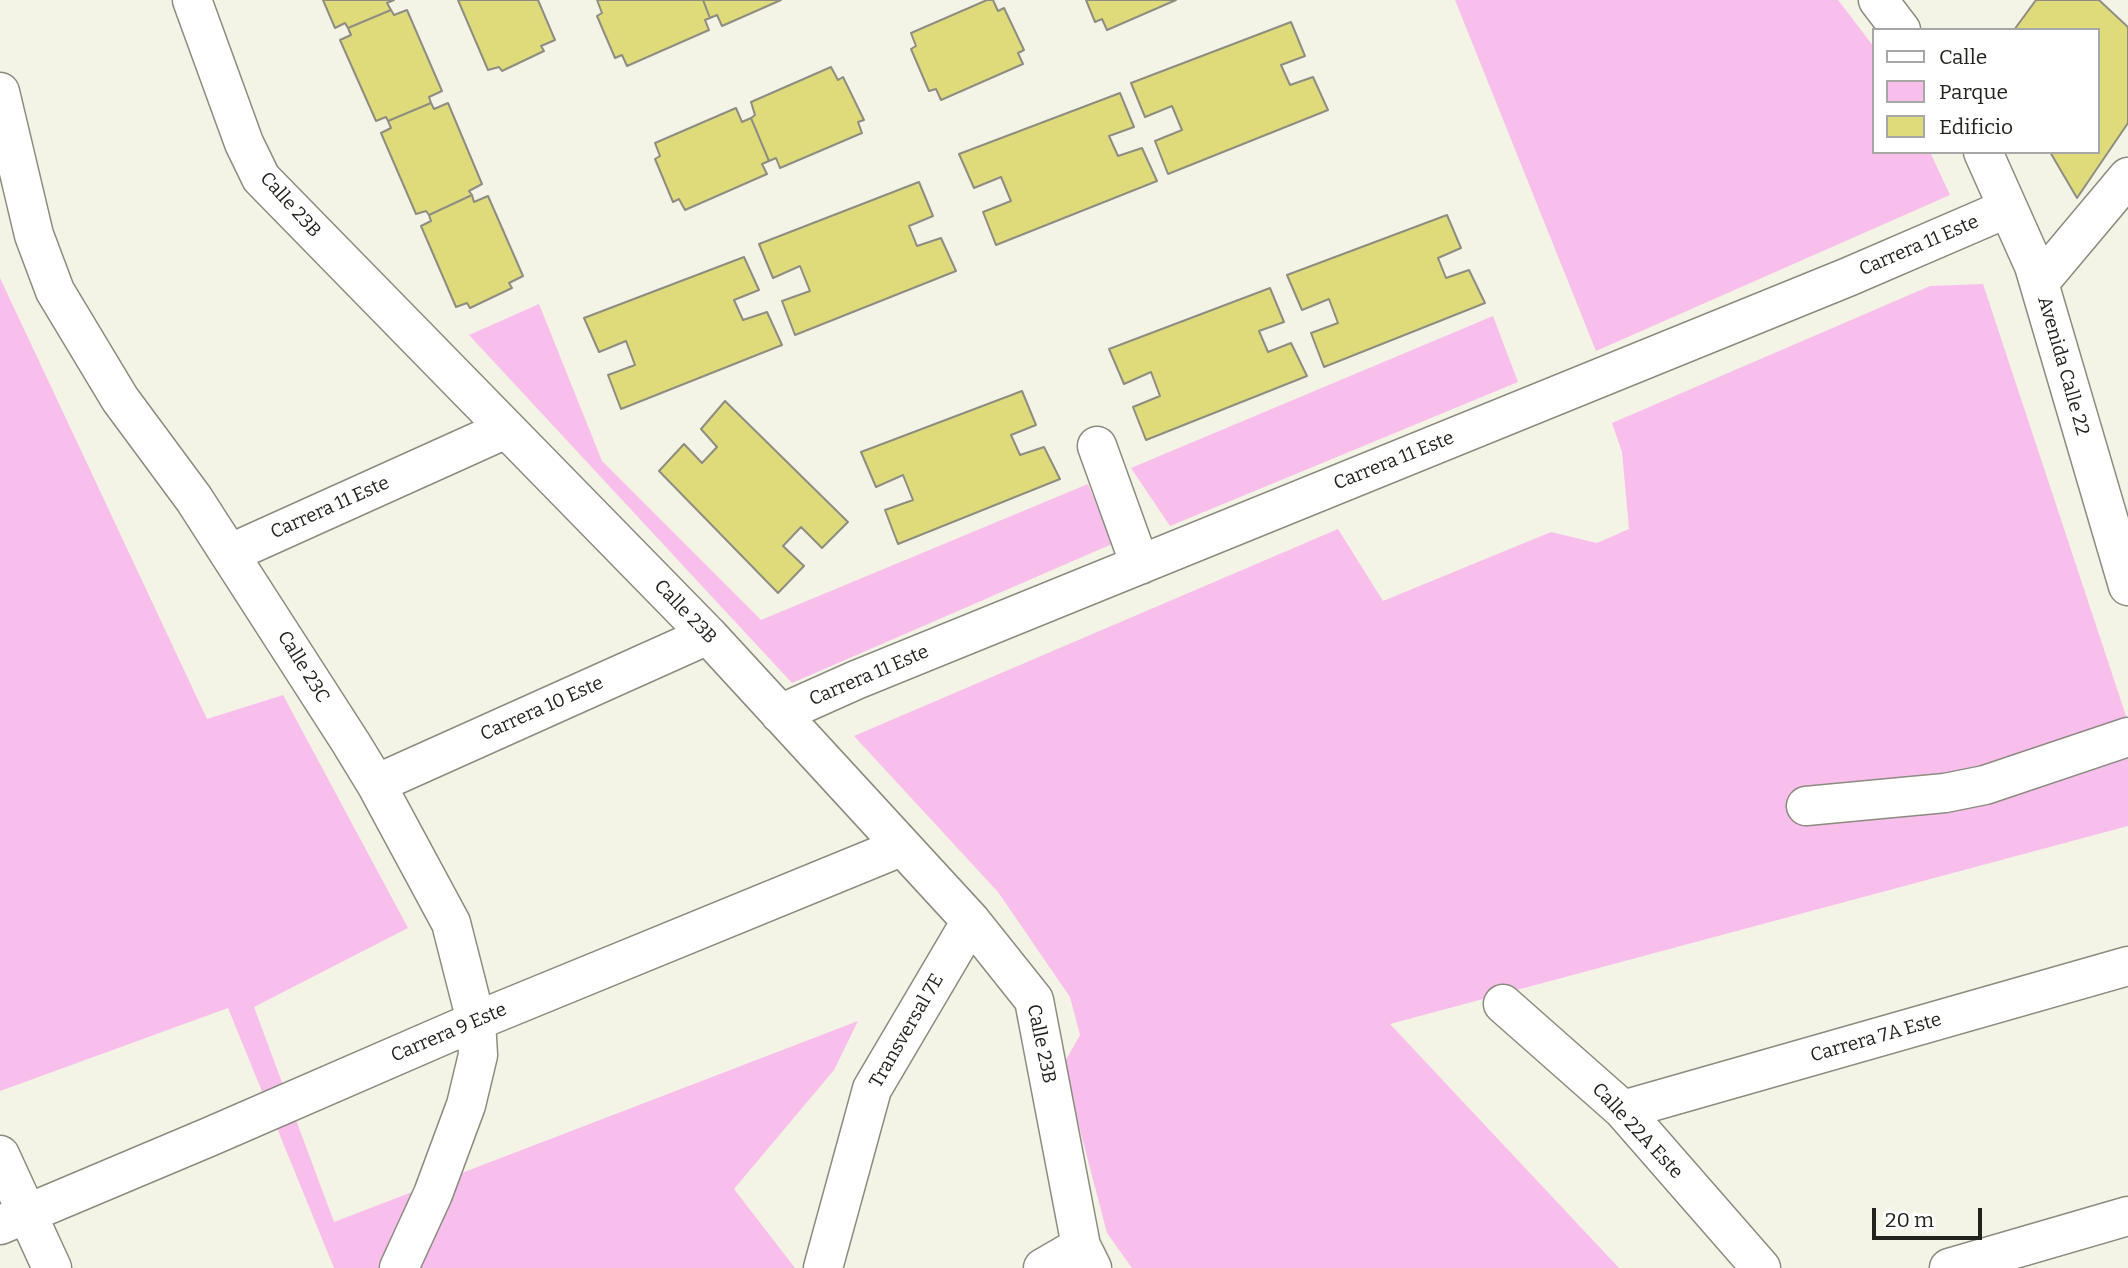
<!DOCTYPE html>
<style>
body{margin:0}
#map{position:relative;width:2128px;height:1268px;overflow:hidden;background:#f3f3e6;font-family:Bitter,serif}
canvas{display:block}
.legend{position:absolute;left:1872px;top:28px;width:228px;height:126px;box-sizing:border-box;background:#fff;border:2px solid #a7a7a5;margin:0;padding:9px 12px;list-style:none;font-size:21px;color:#23231e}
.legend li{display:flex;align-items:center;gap:14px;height:35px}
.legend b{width:35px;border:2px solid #a7a7a5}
.scale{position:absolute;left:1872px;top:1208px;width:110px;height:32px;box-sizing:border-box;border:4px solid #23231e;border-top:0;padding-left:9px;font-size:21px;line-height:24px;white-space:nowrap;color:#23231e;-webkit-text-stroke:5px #fff;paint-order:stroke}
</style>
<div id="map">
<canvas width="2128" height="1268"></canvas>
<ul class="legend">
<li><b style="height:9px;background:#fff"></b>Calle</li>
<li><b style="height:19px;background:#f9bfec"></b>Parque</li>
<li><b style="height:19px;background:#dfdb7b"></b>Edificio</li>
</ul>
<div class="scale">20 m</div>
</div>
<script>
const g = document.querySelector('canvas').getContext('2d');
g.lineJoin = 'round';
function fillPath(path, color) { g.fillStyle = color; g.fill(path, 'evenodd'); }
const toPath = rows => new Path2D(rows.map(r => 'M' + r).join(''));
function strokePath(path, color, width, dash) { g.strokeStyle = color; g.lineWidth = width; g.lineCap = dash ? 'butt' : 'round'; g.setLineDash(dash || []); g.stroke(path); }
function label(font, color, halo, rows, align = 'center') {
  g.font = font + ' Bitter,serif'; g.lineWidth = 7; g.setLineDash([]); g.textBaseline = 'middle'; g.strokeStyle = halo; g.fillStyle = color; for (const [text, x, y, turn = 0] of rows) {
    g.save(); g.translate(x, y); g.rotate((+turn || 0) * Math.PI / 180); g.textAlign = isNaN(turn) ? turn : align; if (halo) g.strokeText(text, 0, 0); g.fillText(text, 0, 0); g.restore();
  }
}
fillPath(toPath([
 [1455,0,1838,0,1874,47,1874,152,1930,152,1950,195,1596,351],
 [0,278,207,719,283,695,408,928,254,1007,334,1222,858,1021,834,1070,734,1189,795,1268,334,1268,228,1008,0,1091],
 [1983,284,2128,722,2128,826,1390,1024,1619,1268,1132,1268,1107,1233,1063,1065,1080,1035,1070,997,998,892,854,736,1338,529,1383,601,1551,532,1597,543,1629,529,1622,452,1612,423,1930,286],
 [539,304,602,461,761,620,1088,484,1112,544,792,683,469,335],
 [1493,316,1518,382,1170,526,1131,468]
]), '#f9bfec');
const building = toPath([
 [323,0,394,0,387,3,391,10,348,28,345,23,335,28,323,0],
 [458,0,538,0,555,40,541,46,544,51,502,71,499,67,488,70,458,0],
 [597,0,703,0,710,18,705,20,709,30,627,66,622,55,615,58,597,16,602,13,597,0],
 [703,0,781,0,722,26,717,15,710,18,703,0],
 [987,0,993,0,998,11,1004,8,1024,50,1018,53,1023,64,941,100,936,89,929,91,911,49,916,46,911,33,987,0],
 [1086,0,1176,0,1107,30,1102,19,1095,22,1086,0],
 [2036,0,2099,0,2128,27,2128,123,2077,198,2050,152,2098,152,2098,30,2014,30,2036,0],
 [391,10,394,15,407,10,442,91,429,97,431,103,388,121,386,117,376,121,340,40,351,35,348,28,391,10],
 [1291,22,1305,56,1281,65,1290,85,1313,77,1328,110,1168,174,1155,141,1182,130,1172,106,1145,117,1131,83,1291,22],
 [831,67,838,80,843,77,864,120,858,122,862,133,780,168,776,158,769,161,751,118,755,115,751,102,831,67],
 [1120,93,1134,127,1109,136,1118,156,1142,148,1157,181,996,245,983,212,1011,201,1001,177,974,188,959,154,1120,93],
 [431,103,434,109,448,103,482,184,469,191,472,195,429,215,426,211,416,214,381,133,391,128,388,121,431,103],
 [736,108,742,122,751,118,769,161,762,164,767,174,685,210,679,199,673,202,655,159,660,156,655,143,736,108],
 [919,182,933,216,909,226,917,246,941,238,956,271,795,335,782,301,810,291,800,266,773,278,759,244,919,182],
 [472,195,474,202,488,196,523,276,509,283,512,288,470,308,467,303,456,307,421,226,431,221,429,215,472,195],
 [1447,215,1461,248,1438,258,1446,278,1469,270,1485,303,1324,367,1311,333,1338,323,1329,299,1302,310,1287,275,1447,215],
 [744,257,759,290,734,300,743,320,767,312,782,345,621,409,608,375,635,365,626,341,599,352,584,318,744,257],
 [1270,288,1284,322,1259,331,1268,352,1291,343,1307,376,1146,440,1133,407,1160,396,1151,372,1124,384,1109,349,1270,288],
 [1022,391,1036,425,1011,435,1020,455,1044,447,1060,479,898,544,885,510,913,500,903,475,876,487,861,452,1022,391],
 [725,401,848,522,822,548,801,527,783,546,804,566,778,593,659,471,684,444,702,463,717,447,701,429,725,401]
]);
fillPath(building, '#dfdb7b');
strokePath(building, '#8d8d81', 2);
const minor = toPath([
 [192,0,244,143,261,178,708,635,971,921,1034,1000,1081,1246,1092,1268],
 [1878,0,1901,30],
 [0,92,34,235,55,291,120,399,194,499,351,743,376,784,451,923,476,1021,478,1055,466,1105,433,1194,399,1268],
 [1983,152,2034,266,2128,586],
 [2039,283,2128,177],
 [1097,446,1140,565],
 [231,553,506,429],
 [780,714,856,680,1848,277,2008,208],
 [376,784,708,635],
 [1806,806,1945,793,1985,785,2128,737],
 [1503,1004,1623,1110,1761,1268],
 [1623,1110,2128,966],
 [0,1155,52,1268],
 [0,1225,209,1137,476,1021,901,847],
 [823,1268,872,1089,971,921],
 [1043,1268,1081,1246],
 [1949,1268,2128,1216]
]);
strokePath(minor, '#8b8b7f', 41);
strokePath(minor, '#fff', 38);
label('19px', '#23231e', '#fff', [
 ["Calle 23B",290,205,48],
 ["Carrera 11 Este",1919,246,-23],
 ["Avenida Calle 22",2063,366,74],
 ["Carrera 11 Este",1394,461,-22],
 ["Carrera 11 Este",330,508,-24],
 ["Calle 23B",685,612,46],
 ["Calle 23C",303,667,58],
 ["Carrera 11 Este",869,676,-23],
 ["Carrera 10 Este",542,709,-24],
 ["Transversal 7E",907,1031,-60],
 ["Carrera 9 Este",449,1033,-23],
 ["Carrera 7A Este",1876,1038,-16],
 ["Calle 23B",1041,1044,78],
 ["Calle 22A Este",1637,1131,47]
]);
</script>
